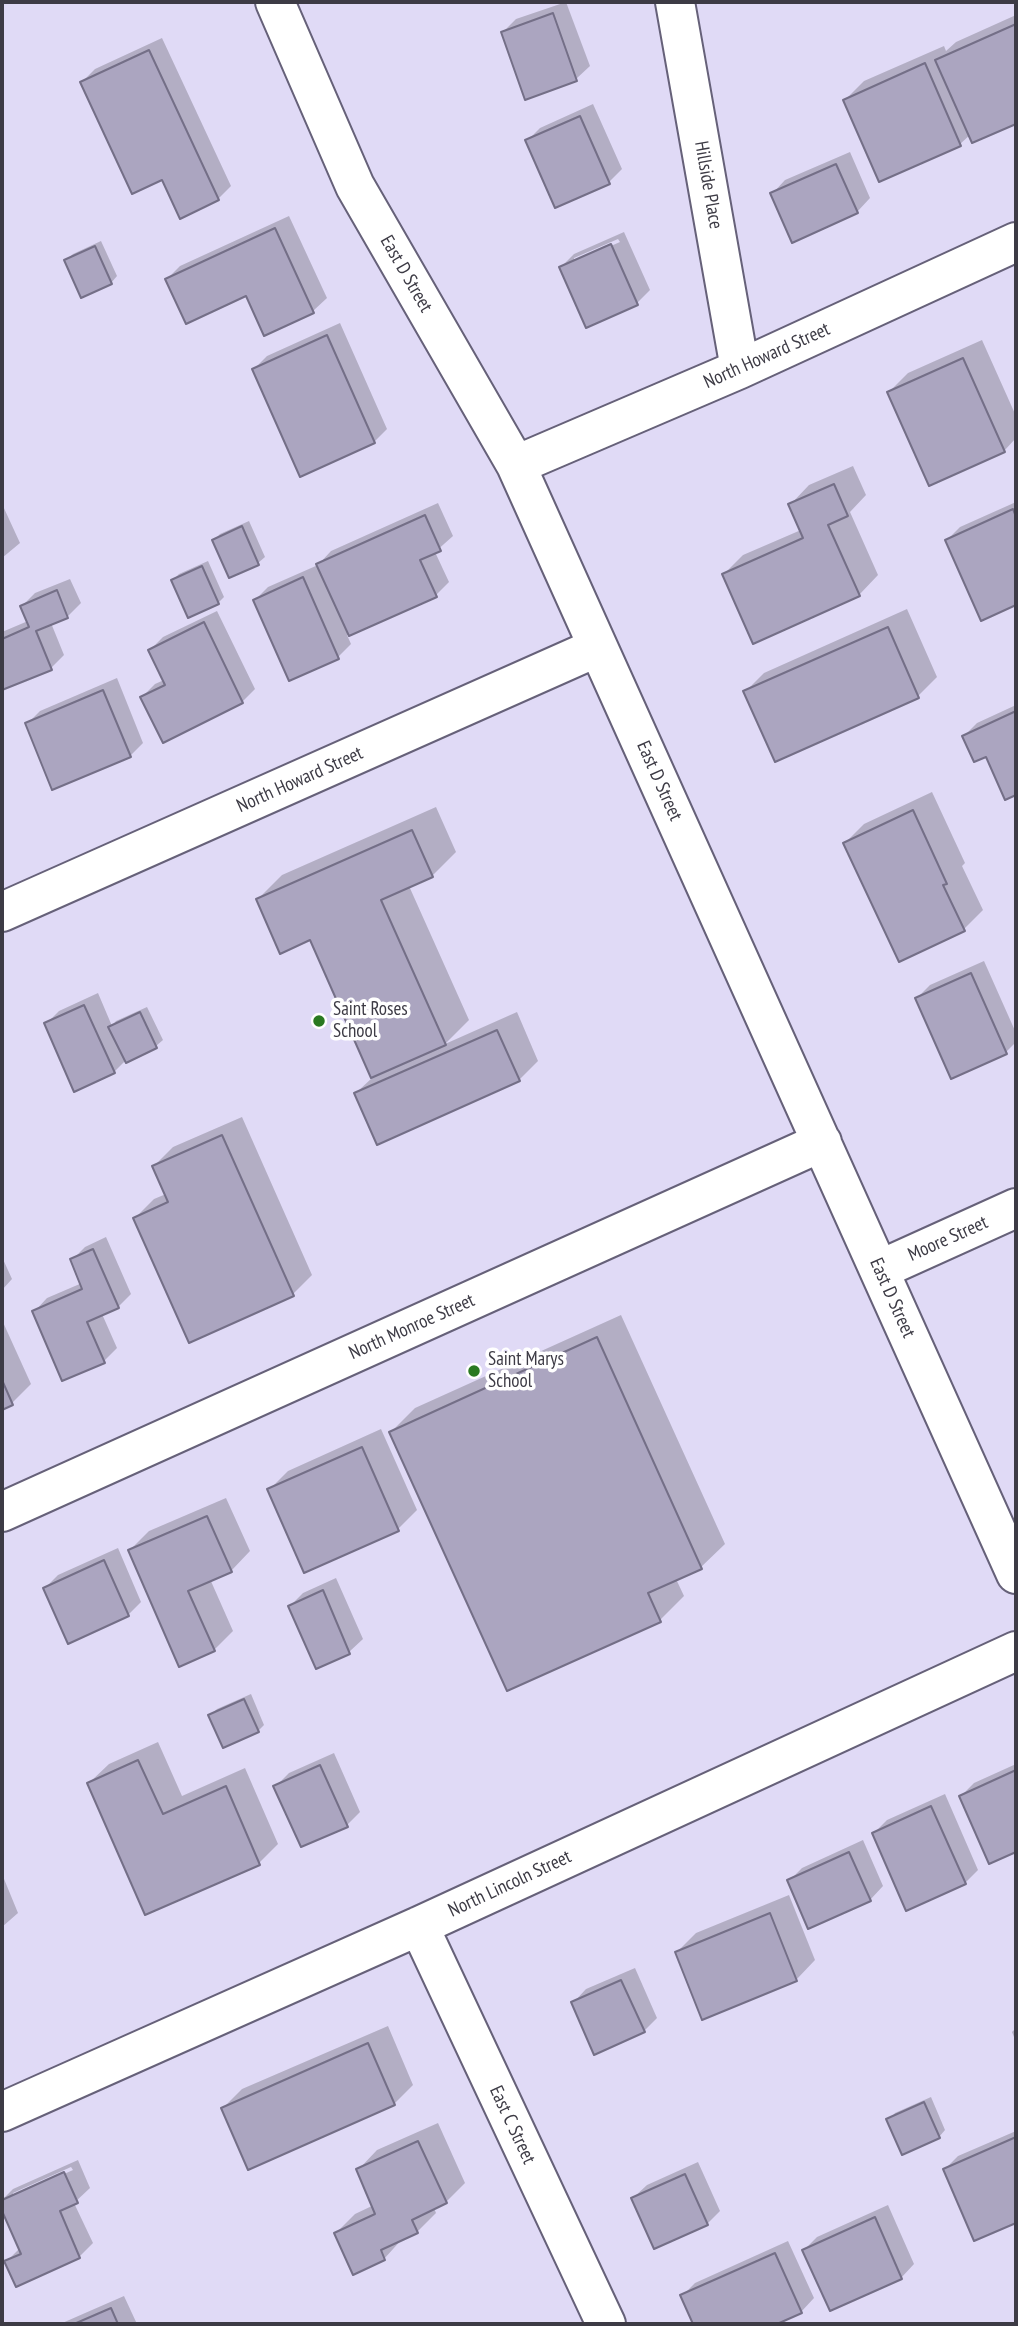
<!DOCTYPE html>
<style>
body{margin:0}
#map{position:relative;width:1018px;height:2326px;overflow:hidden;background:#e0daf6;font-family:"PT Sans Narrow",sans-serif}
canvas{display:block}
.frame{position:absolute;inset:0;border:4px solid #3d3b45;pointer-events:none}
</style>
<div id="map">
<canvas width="1018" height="2326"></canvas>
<div class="frame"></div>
</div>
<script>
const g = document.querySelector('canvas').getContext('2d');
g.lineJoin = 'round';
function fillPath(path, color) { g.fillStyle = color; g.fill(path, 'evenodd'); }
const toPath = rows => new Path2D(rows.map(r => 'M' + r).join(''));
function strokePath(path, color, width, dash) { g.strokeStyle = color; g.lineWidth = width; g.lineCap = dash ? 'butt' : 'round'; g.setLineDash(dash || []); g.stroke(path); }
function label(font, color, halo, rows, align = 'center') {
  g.font = font + ' "PT Sans Narrow",sans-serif'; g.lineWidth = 7; g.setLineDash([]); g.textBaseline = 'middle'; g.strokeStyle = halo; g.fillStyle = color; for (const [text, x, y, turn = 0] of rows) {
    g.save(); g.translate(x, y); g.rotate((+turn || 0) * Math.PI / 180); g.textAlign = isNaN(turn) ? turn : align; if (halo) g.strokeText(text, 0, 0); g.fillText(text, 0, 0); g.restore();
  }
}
fillPath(toPath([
 [566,2,590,66,576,79,503,32,516,19],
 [1016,15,1016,122,973,141,970,135,960,144,845,100,864,81,944,46,946,51,956,42],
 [162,38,231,186,218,199,163,177,82,82,95,69],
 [593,104,622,169,609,182,527,141,540,128],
 [850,152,870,198,857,212,772,194,785,180],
 [289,216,327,298,313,311,265,334,247,294,167,279,180,266],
 [624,232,650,290,637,303,561,267,574,254],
 [618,239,620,242,574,262,574,258],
 [101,241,117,276,111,283,66,260,73,254],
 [340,323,387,429,374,442,254,369,267,356],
 [982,340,1016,416,1016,438,1004,451,889,392,908,373],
 [853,466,866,495,850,512,878,575,859,595,724,574,743,555,801,530,790,505,809,485],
 [1016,502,1016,603,981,618,947,540,960,527],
 [438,503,453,536,435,552,449,582,436,595,347,635,351,644,338,657,255,600,268,587,318,565,331,551],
 [3,506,20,543,2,558,2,507],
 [249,521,265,557,258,563,230,576,214,540,220,534],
 [208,561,224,597,218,603,173,580,179,574],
 [70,579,81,603,67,617,51,623,64,655,51,668,2,689,2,632,28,621,22,606,35,593],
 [907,609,937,677,918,696,745,692,764,673],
 [217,611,255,689,242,702,142,697,155,684,164,680,150,650,163,637],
 [117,678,143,743,130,756,27,724,40,711],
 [1016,705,1016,793,1006,797,987,754,964,736,977,723],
 [932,792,965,863,962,866,983,910,964,929,845,843,864,824],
 [436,807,456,852,432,876,409,886,469,1020,445,1044,517,1012,538,1061,519,1080,356,1093,373,1077,311,938,258,899,282,875],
 [984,961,1016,1033,1016,1042,1006,1052,917,998,930,985],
 [98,993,112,1026,116,1021,147,1007,163,1040,156,1046,126,1060,114,1072,46,1024,59,1011],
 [242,1117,312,1275,293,1294,135,1218,154,1199,166,1194,154,1166,173,1147],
 [106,1237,131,1294,118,1307,102,1314,117,1348,104,1361,34,1312,47,1298,82,1283,72,1260,85,1247],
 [2,1257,12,1279,2,1290],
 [621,1315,725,1544,700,1568,676,1579,684,1596,660,1620,391,1432,415,1408],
 [2,1320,31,1384,12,1403,2,1408],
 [381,1429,417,1510,398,1529,269,1490,288,1471],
 [226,1498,250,1551,231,1571,210,1579,233,1631,214,1650,130,1550,149,1531],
 [118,1548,141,1602,128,1615,45,1588,58,1575],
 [336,1578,363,1639,349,1652,317,1667,290,1606,303,1593],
 [251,1694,264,1725,258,1731,210,1715,217,1709],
 [158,1742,182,1796,245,1768,278,1844,259,1863,146,1913,89,1783,109,1764],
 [334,1753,360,1812,347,1825,276,1786,289,1773],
 [1016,1764,1016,1851,990,1862,961,1796,974,1783],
 [945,1794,978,1870,965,1883,874,1833,887,1820],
 [863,1840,883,1886,870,1900,789,1881,802,1868],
 [2,1874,18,1913,2,1927],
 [789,1895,815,1960,796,1980,677,1952,696,1933],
 [635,1968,657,2018,644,2031,573,2003,586,1989],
 [388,2026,413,2085,394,2104,223,2108,242,2089],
 [1016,2028,1016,2042,1012,2032],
 [931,2097,945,2130,939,2137,889,2120,895,2113],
 [438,2123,465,2183,446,2202,434,2208,436,2213,417,2232,403,2238,384,2259,336,2233,355,2214,374,2205,358,2170,377,2150],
 [1016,2131,1016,2221,975,2239,945,2169,958,2156],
 [78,2160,90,2188,74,2203,93,2243,79,2257,6,2262,20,2248,2,2207,2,2200,13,2189],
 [71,2167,73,2170,13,2197,13,2193],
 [698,2162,720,2211,707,2224,633,2198,647,2185],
 [888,2205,914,2264,901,2278,804,2250,817,2237],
 [788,2241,814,2298,801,2312,772,2324,695,2324,682,2296,695,2283],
 [124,2296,137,2324,60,2324]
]), '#0003');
const building = toPath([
 [553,13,577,81,525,100,501,32,553,13],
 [1016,24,1016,124,972,143,935,60,1016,24],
 [149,50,219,200,180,219,162,180,132,194,80,82,149,50],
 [925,63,961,146,879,182,843,100,925,63],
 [580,116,610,184,555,208,525,140,580,116],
 [836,164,858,213,792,243,770,193,836,164],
 [275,228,314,313,264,336,246,296,186,324,165,279,275,228],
 [611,244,638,305,586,328,559,267,611,244],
 [95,246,112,284,81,298,64,260,95,246],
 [327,335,375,443,300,477,252,369,327,335],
 [963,358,1005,452,929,486,887,392,963,358],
 [834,484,848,516,828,525,860,596,753,644,722,574,803,538,788,504,834,484],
 [1013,509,1016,517,1016,605,981,621,945,540,1013,509],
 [425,515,441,551,420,560,437,597,349,636,316,564,425,515],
 [242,526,259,565,229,578,212,540,242,526],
 [202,566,219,604,188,618,171,580,202,566],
 [303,577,339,659,289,681,253,600,303,577],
 [57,590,68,618,36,631,52,670,2,690,2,639,29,627,20,606,57,590],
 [204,622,243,703,163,743,140,697,165,685,148,650,204,622],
 [888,627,919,698,775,762,743,691,888,627],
 [103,690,131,757,52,790,25,723,103,690],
 [1016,711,1016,795,1005,800,986,757,974,762,962,736,1016,711],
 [913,810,947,884,943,885,965,931,899,962,843,843,913,810],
 [412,830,433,877,381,900,446,1045,371,1078,310,940,280,954,256,899,412,830],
 [971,973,1007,1054,951,1079,915,998,971,973],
 [84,1005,115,1073,74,1092,44,1023,84,1005],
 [140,1012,157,1048,126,1063,108,1027,140,1012],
 [497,1030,520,1081,377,1145,354,1093,497,1030],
 [222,1135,294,1296,189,1343,133,1218,168,1202,152,1166,222,1135],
 [93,1249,119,1308,87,1322,105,1363,62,1381,32,1311,82,1289,70,1259,93,1249],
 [597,1337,702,1569,648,1593,661,1622,507,1691,389,1432,597,1337],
 [2,1380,13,1405,2,1410,2,1380],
 [362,1447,399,1531,304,1573,267,1489,362,1447],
 [207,1516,232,1572,188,1591,215,1651,179,1667,128,1550,207,1516],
 [104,1560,129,1616,68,1644,43,1588,104,1560],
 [323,1590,350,1654,316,1669,288,1606,323,1590],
 [244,1699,259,1732,223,1748,208,1715,244,1699],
 [138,1760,163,1814,226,1786,260,1865,145,1915,87,1783,138,1760],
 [320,1765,348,1827,301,1847,273,1786,320,1765],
 [1016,1770,1016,1852,989,1864,959,1796,1016,1770],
 [931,1806,966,1884,906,1911,872,1833,931,1806],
 [849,1852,871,1901,808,1929,787,1880,849,1852],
 [770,1913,797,1981,702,2020,675,1952,770,1913],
 [621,1980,645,2032,594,2055,571,2002,621,1980],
 [368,2043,395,2105,248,2170,221,2108,368,2043],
 [924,2102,940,2138,902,2155,886,2119,924,2102],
 [1016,2137,1016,2223,974,2241,943,2169,1016,2137],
 [418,2141,447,2203,412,2220,418,2233,381,2250,385,2260,353,2275,334,2233,375,2214,356,2169,418,2141],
 [64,2172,78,2203,60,2211,80,2258,16,2287,4,2261,21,2254,2,2211,2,2200,64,2172],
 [685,2174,708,2225,654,2249,631,2198,685,2174],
 [875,2217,902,2279,830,2311,802,2250,875,2217],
 [775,2253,802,2313,777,2324,693,2324,680,2295,775,2253],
 [111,2308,118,2324,74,2324,111,2308]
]);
fillPath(building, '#aba5c0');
strokePath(building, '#746f87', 2);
const minor = toPath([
 [275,2,355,186,516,465,1016,1574],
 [675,2,740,369],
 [516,465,740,369,1016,242],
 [2,912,598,647],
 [879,1270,1016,1208],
 [2,1512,822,1142],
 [419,1926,606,2324],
 [2,2112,419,1926,1016,1651]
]);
strokePath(minor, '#666179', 42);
strokePath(minor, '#fff', 38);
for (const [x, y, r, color] of [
 [319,1021,7,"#2a7921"],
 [474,1371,7,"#2a7921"]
]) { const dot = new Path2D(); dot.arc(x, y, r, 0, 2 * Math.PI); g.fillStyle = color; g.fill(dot); strokePath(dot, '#fff', 2.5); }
label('19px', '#3d3b45', '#fff', [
 ["Hillside Place",708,185,80],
 ["East D Street",406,274,60],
 ["North Howard Street",767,356,-24],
 ["North Howard Street",300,780,-24],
 ["East D Street",659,781,66],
 ["Moore Street",948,1239,-24],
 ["East D Street",892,1298,66],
 ["North Monroe Street",412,1327,-24],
 ["North Lincoln Street",510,1884,-25],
 ["East C Street",512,2125,65]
]);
label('19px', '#3d3b45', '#fff', [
 ["Saint Roses",333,1010],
 ["School",333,1032],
 ["Saint Marys",488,1360],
 ["School",488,1382]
], 'left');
</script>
